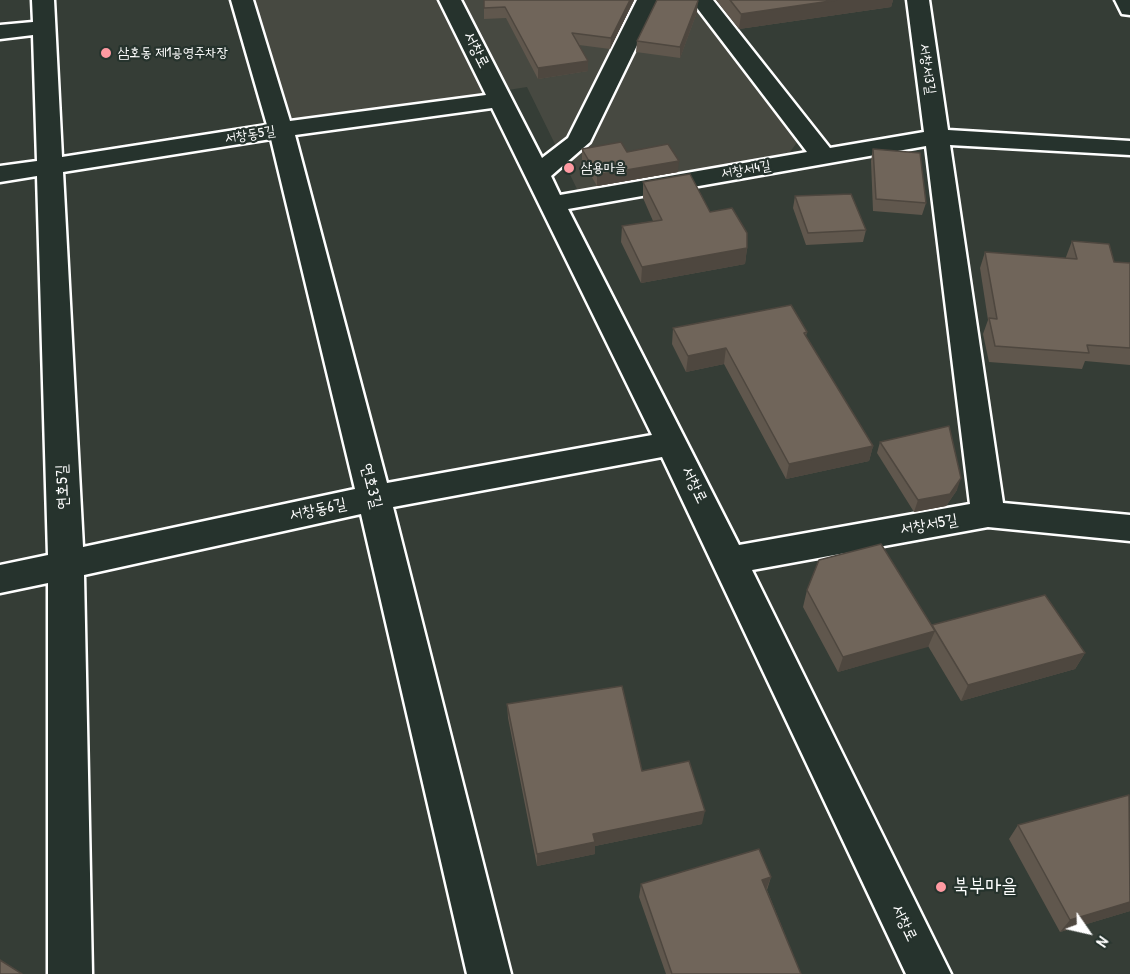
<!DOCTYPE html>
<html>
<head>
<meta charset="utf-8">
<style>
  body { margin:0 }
  #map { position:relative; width:1130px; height:974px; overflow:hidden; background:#353d36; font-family:"Patrick Hand",sans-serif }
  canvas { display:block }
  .north { position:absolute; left:1058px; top:902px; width:60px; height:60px; -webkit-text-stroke:4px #26332d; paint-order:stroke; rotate:124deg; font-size:16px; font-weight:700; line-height:24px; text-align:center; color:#fff }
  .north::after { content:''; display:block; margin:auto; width:21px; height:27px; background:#fff; clip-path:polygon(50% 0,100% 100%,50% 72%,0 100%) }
</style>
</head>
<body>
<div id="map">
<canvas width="1130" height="974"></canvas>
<div class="north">N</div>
</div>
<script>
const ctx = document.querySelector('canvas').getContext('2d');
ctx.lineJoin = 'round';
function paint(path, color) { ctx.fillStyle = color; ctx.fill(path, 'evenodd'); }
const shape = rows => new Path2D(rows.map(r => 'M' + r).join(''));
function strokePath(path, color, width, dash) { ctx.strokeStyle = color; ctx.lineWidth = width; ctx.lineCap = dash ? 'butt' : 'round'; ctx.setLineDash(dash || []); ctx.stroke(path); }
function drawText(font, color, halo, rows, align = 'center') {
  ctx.font = font + ' "Patrick Hand","Poor Story",sans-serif'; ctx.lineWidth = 4.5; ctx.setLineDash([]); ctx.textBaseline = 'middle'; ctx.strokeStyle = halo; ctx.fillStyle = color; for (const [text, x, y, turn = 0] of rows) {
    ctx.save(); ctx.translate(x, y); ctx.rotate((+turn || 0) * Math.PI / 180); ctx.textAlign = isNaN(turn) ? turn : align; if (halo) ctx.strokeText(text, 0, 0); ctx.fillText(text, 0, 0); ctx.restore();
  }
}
paint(shape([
  [250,0,688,0,801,137,787,156,591,194,577,189,527,87,305,122,283,115]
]), '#474941');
const minor = shape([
  [32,0,54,0,62,157,267,125,231,0,253,0,290,121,486,95,439,0,461,0,542,158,568,138,637,0,659,0,590,142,551,176,560,195,807,152,691,0,713,0,830,148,924,132,907,0,929,0,948,130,1130,141,1130,155,950,145,1003,503,1130,515,1130,541,988,527,752,570,951,974,906,974,662,457,393,507,511,974,467,974,361,514,84,575,92,974,48,974,48,583,0,593,0,565,48,555,37,176,0,182,0,166,37,161,33,35,0,39,0,25,33,22,32,0],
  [492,108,652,435,387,483,295,135,492,108],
  [271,139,355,489,83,547,63,172,271,139],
  [926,146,970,504,739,545,568,209,926,146]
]);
const major = shape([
  [1115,0,1130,0,1130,15,1122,14,1115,0]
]);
strokePath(minor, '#fff', 5);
strokePath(major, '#fff', 5);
paint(minor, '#26332d');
paint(major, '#26332d');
paint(shape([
  [484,0,634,0,610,49,579,45,588,71,538,79,506,18,484,19],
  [716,0,893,0,891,7,739,29],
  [697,12,680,58,636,52,637,41],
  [582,149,627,152,678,172,597,186,582,160],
  [873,149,926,203,922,215,873,211,871,161],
  [643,182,710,212,747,248,745,264,641,283,621,242,622,226,653,221,643,198],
  [795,196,866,230,863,242,806,245,793,208],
  [1072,241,1114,262,1130,263,1130,365,1085,361,1082,369,989,362,983,334,988,320,980,268,985,252,1066,258,1066,257],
  [673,328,807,332,806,336,873,446,869,461,786,479,724,364,686,372,672,344],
  [880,442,957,490,946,506,914,512,877,453],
  [807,590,931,626,1085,653,1075,669,961,701,928,646,838,672,803,607],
  [507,704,642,771,702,824,595,846,595,854,537,866,508,718],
  [1018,825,1130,911,1060,932,1009,839],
  [771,877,767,890,801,974,666,974,639,897,641,884]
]), '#60574d');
paint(shape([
  [630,0,634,0,610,49,611,38],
  [837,0,893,0,891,7,739,29,741,14],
  [698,1,697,12,680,58,680,47],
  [588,61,588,71,538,79,538,68],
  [679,161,678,172,597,186,597,175],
  [747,248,745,264,641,283,642,267],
  [726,348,724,364,686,372,688,356],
  [873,446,869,461,786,479,789,464],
  [961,478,957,490,946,506,914,512,918,500],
  [935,631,928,647,838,672,843,657],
  [1085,653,1075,669,961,701,968,685],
  [705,811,702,824,595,846,595,854,537,866,537,854,593,834],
  [771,877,766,890,762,880],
  [1130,902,1130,911,1060,932,1070,920]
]), '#4e473f');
const building = shape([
  [484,0,630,0,611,38,572,33,588,61,538,68,505,7,484,8,484,0],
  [657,0,697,0,698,1,680,47,637,41,657,0],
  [730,0,837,0,741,14,730,0],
  [621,142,627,152,668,144,679,161,597,175,582,149,621,142],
  [873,149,920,153,926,203,876,199,873,149],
  [690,174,710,212,732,208,747,233,747,248,642,267,622,226,662,220,643,182,690,174],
  [851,194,866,230,808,233,795,196,851,194],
  [1072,241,1109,244,1114,262,1130,263,1130,348,1087,345,1089,353,995,346,989,318,997,319,985,252,1077,259,1072,241],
  [791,305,807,332,804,333,873,446,789,464,726,348,688,356,673,328,791,305],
  [949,426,961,478,950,494,918,500,880,442,949,426],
  [881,544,935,631,843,657,807,590,819,560,881,544],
  [1045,595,1085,653,968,685,932,625,1045,595],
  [622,686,642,771,689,761,705,811,593,834,595,842,537,854,507,704,622,686],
  [1129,795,1130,902,1070,920,1018,825,1129,795],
  [759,849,771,877,762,880,801,974,672,974,641,884,759,849],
  [0,960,22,974,0,974,0,960]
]);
paint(building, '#70655a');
strokePath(building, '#4e473f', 1.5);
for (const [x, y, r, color] of [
  [106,53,6,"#ff9aa2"],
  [569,168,6,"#ff9aa2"],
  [941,887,6,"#ff9aa2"]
]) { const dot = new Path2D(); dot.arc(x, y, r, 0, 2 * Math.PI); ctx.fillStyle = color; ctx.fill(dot); strokePath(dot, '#26332d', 2); }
drawText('14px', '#fff', '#26332d', [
  ["삼호동 제1공영주차장",118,53],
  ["삼용마을",581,168]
], 'left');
drawText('14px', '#fff', '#26332d', [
  ["서창서3길",927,69,82],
  ["서창동5길",250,135,-9],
  ["서창서4길",746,170,-10]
]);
drawText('16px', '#fff', '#26332d', [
  ["서창로",476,50,63],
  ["서창로",694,485,64],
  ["연호3길",371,486,76],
  ["연호5길",63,487,-92],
  ["서창동6길",318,510,-12],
  ["서창서5길",929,525,-10],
  ["서창로",904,923,64]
]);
drawText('20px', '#fff', '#26332d', [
  ["북부마을",953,887]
], 'left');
</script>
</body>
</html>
